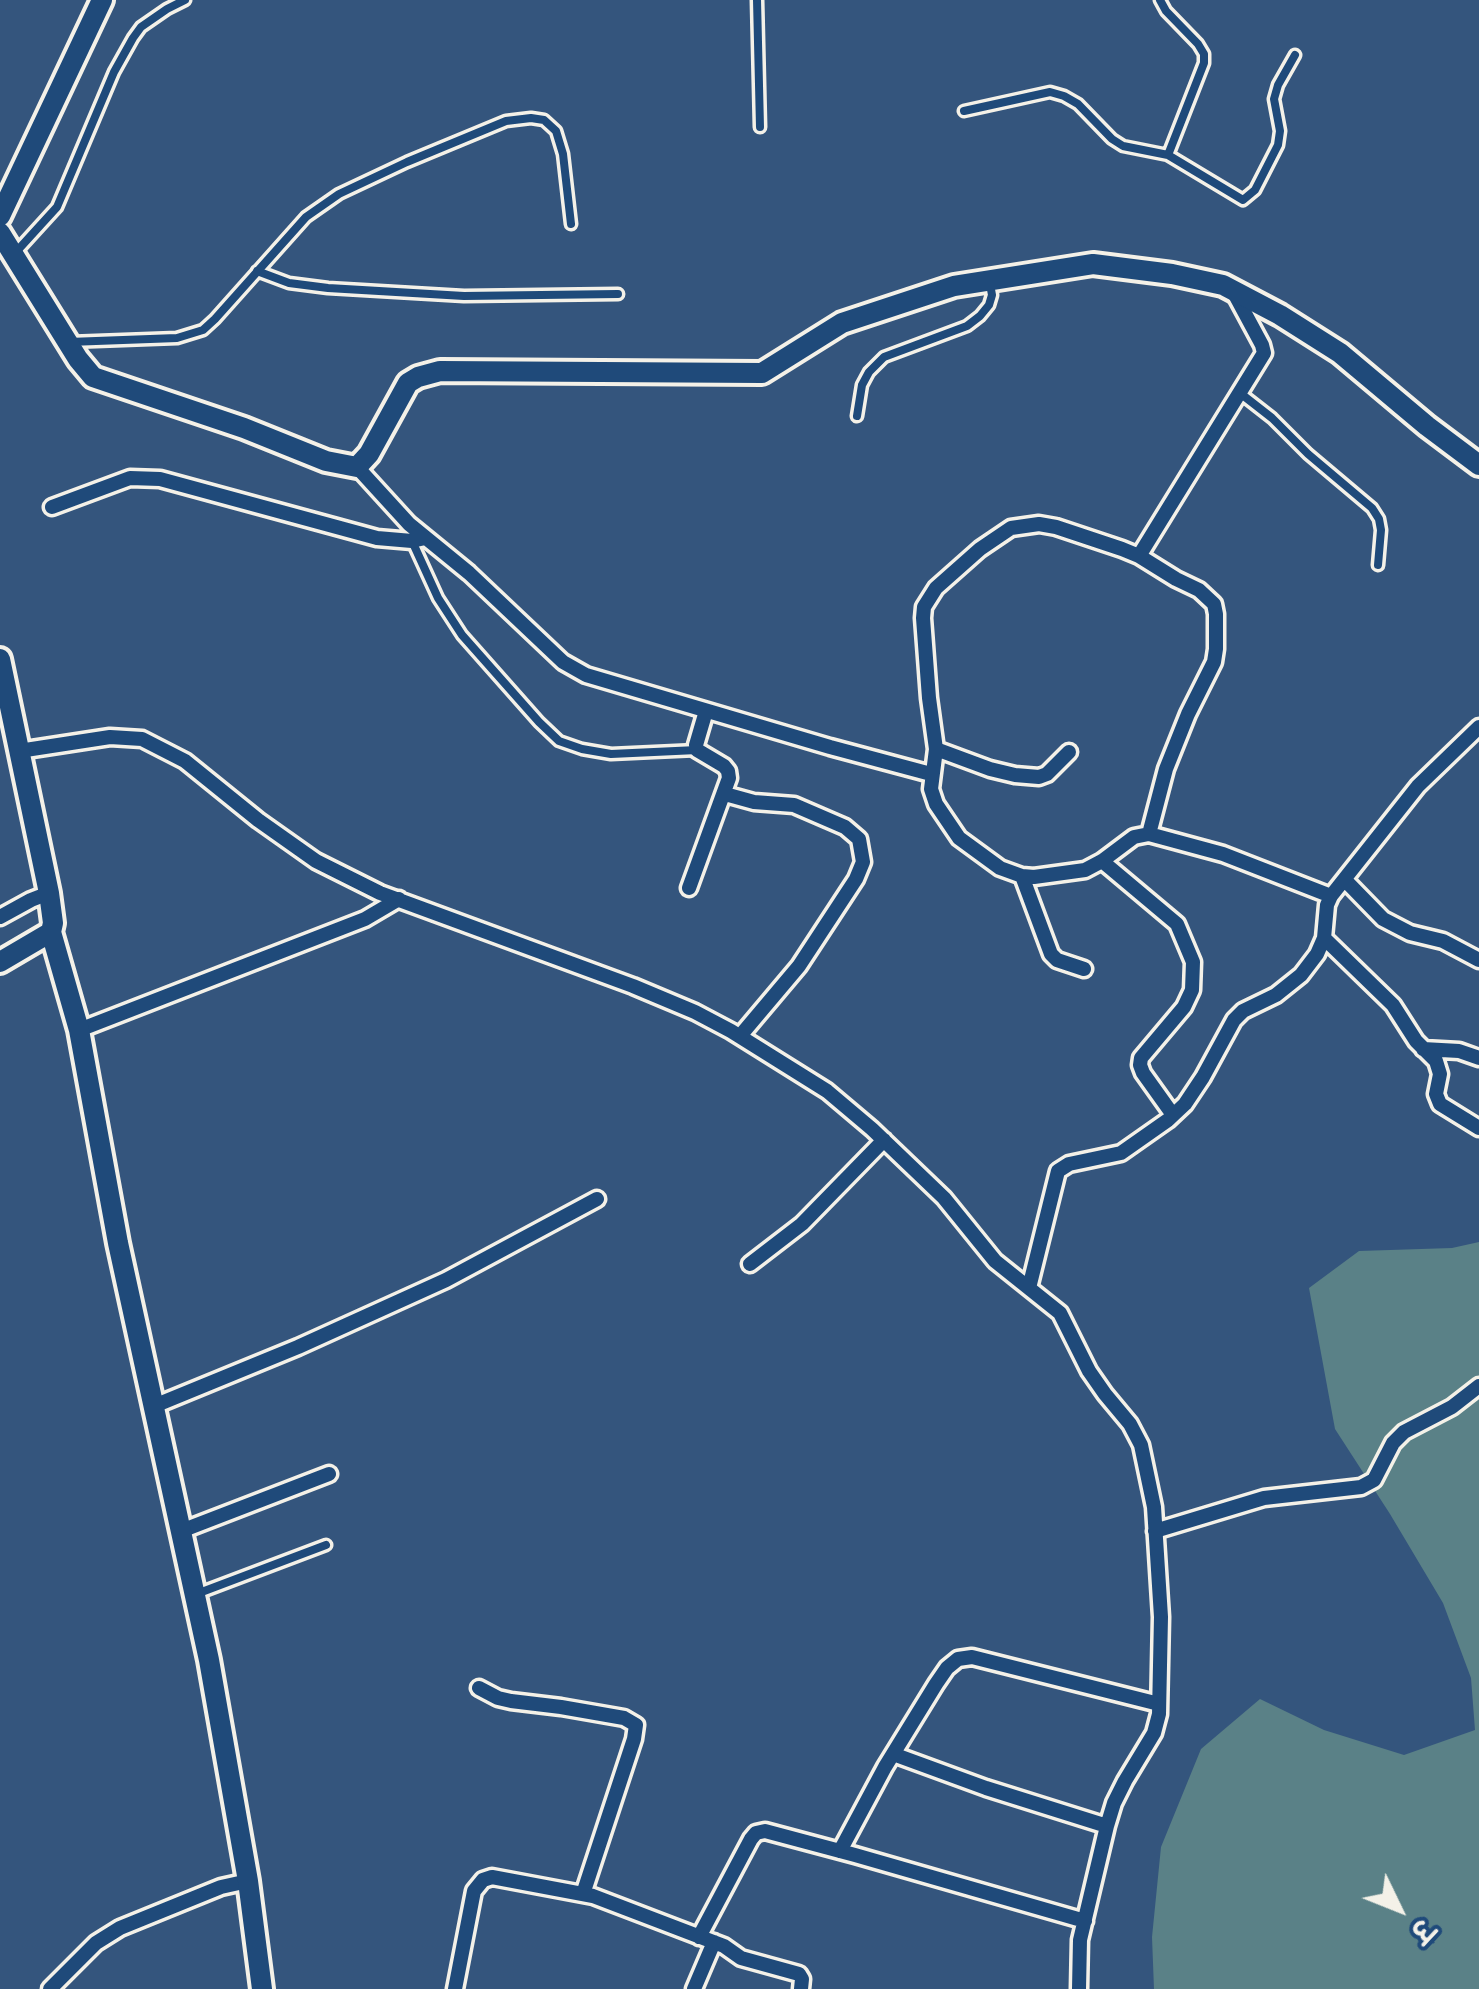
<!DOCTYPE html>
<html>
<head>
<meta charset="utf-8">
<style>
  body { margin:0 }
  #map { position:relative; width:1479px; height:1989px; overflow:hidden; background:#34557d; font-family:"Architects Daughter","Playpen Sans Deva",sans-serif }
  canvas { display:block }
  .north { position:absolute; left:1349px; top:1859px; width:100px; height:100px; -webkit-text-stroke:8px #1f4a7a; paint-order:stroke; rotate:133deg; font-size:28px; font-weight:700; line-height:40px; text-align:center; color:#f4f1e8 }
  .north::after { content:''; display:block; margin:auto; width:35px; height:45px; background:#f4f1e8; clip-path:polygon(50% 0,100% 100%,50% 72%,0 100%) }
</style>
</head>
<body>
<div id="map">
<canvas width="1479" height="1989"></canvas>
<div class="north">उ</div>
</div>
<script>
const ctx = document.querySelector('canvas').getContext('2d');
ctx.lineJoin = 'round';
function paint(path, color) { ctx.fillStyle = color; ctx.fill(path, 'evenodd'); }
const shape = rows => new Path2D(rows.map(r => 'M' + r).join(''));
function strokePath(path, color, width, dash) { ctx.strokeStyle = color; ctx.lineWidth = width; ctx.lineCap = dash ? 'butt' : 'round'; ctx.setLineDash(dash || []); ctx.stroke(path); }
paint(shape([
  [1479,1242,1479,1989,1154,1989,1152,1937,1161,1847,1201,1749,1260,1699,1324,1730,1404,1755,1475,1730,1471,1678,1443,1603,1390,1514,1335,1429,1309,1288,1359,1251,1452,1248]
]), '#5a8187');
const lane = shape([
  [757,0,760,127],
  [1160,0,1166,11,1198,44,1204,54,1204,63,1168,155],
  [964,111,1050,92,1064,96,1078,104,1112,139,1123,146,1168,155,1243,200,1255,190,1278,145,1280,131,1274,99,1278,85,1295,55],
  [16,252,57,207,114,72,133,38,141,27,167,9,185,0],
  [257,271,289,283,328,288,464,296,618,294],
  [69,342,177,338,203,330,215,319,306,217,339,194,407,162,506,121,531,118,544,120,556,131,563,154,571,224],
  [1240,393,1272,418,1308,454,1372,508,1379,519,1381,530,1378,565],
  [857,416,862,385,869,372,884,357,967,326,980,316,989,305,992,295,990,284],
  [412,541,438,598,462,635,539,722,559,741,582,749,611,754,697,750],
  [199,1593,326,1545]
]);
const street = shape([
  [357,467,409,524,469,573,563,662,586,675,830,747,931,774],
  [52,507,130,478,160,479,377,538,412,541,425,538],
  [1139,556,1264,353,1262,345,1233,291],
  [936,749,990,769,1015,775,1039,777,1047,774,1069,752],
  [19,751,110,737,142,739,185,761,258,820,316,861,380,893,633,986,695,1012,731,1031,827,1091,872,1129,944,1198,995,1261,1060,1313,1089,1371,1105,1394,1130,1424,1141,1445,1154,1507,1161,1617,1159,1714,1154,1733,1125,1781,1114,1803,1107,1826,1080,1940,1079,1989],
  [725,794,754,802,794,805,845,827,859,839,863,862,856,879,799,966,740,1036],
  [1149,834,1166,769,1188,714,1214,662,1216,649,1216,614,1214,604,1199,590,1176,579,1139,556,1122,549,1056,527,1039,524,1011,528,980,549,936,588,924,607,923,618,929,698,936,749,931,789,936,804,959,838,1000,868,1022,876,1034,877,1085,870,1102,861,1134,837,1149,834,1223,854,1331,896],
  [1102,861,1177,924,1193,962,1192,990,1184,1007,1141,1058,1140,1065,1143,1073,1173,1115],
  [1022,876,1051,954,1057,960,1084,969],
  [1345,880,1383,919,1410,933,1443,941,1479,960],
  [689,888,729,778,728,771,724,766,697,750,696,745,706,711],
  [0,917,31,900,49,893],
  [1324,938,1393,1005,1416,1041,1436,1061,1440,1074,1436,1094,1440,1104,1479,1128],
  [79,1030,365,919,399,899],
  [1423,1049,1459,1051,1479,1058],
  [750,1264,802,1224,884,1140],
  [1029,1288,1058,1171,1069,1164,1121,1153,1168,1120,1185,1104,1203,1077,1234,1020,1243,1011,1276,995,1301,975,1317,954,1324,938,1327,905,1331,896,1418,786,1479,727],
  [154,1406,298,1347,446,1280,597,1199],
  [181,1531,329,1474],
  [1155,1531,1264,1498,1361,1487,1374,1480,1393,1443,1404,1432,1452,1407,1479,1386],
  [479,1688,498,1698,511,1701,561,1707,624,1718,636,1725,634,1739,583,1894],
  [893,1754,986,1788,1107,1826],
  [840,1851,885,1767,936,1684,947,1668,958,1659,972,1657,1159,1704],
  [699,1937,751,1839,756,1833,765,1831,855,1855,1085,1921],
  [50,1989,96,1943,120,1928,221,1887,248,1881],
  [455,1989,474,1891,483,1880,492,1877,593,1896,724,1946,741,1958,799,1974,802,1979,801,1989],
  [694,1989,714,1942]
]);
const secondary = shape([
  [0,216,102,0],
  [0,233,78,359,93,377,244,428,326,461,357,467,369,454,408,383,418,377,440,371,762,373,842,323,954,286,1093,264,1172,274,1223,285,1280,315,1340,353,1427,426,1479,465],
  [0,659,49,893,53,923,51,932,79,1030,118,1243,209,1660,248,1881,262,1989],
  [0,962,51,932]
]);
strokePath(lane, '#f4f1e8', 15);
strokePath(street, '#f4f1e8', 21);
strokePath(secondary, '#f4f1e8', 28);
strokePath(lane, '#1f4a7a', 8);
strokePath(street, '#1f4a7a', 14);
strokePath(secondary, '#1f4a7a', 20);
</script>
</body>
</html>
